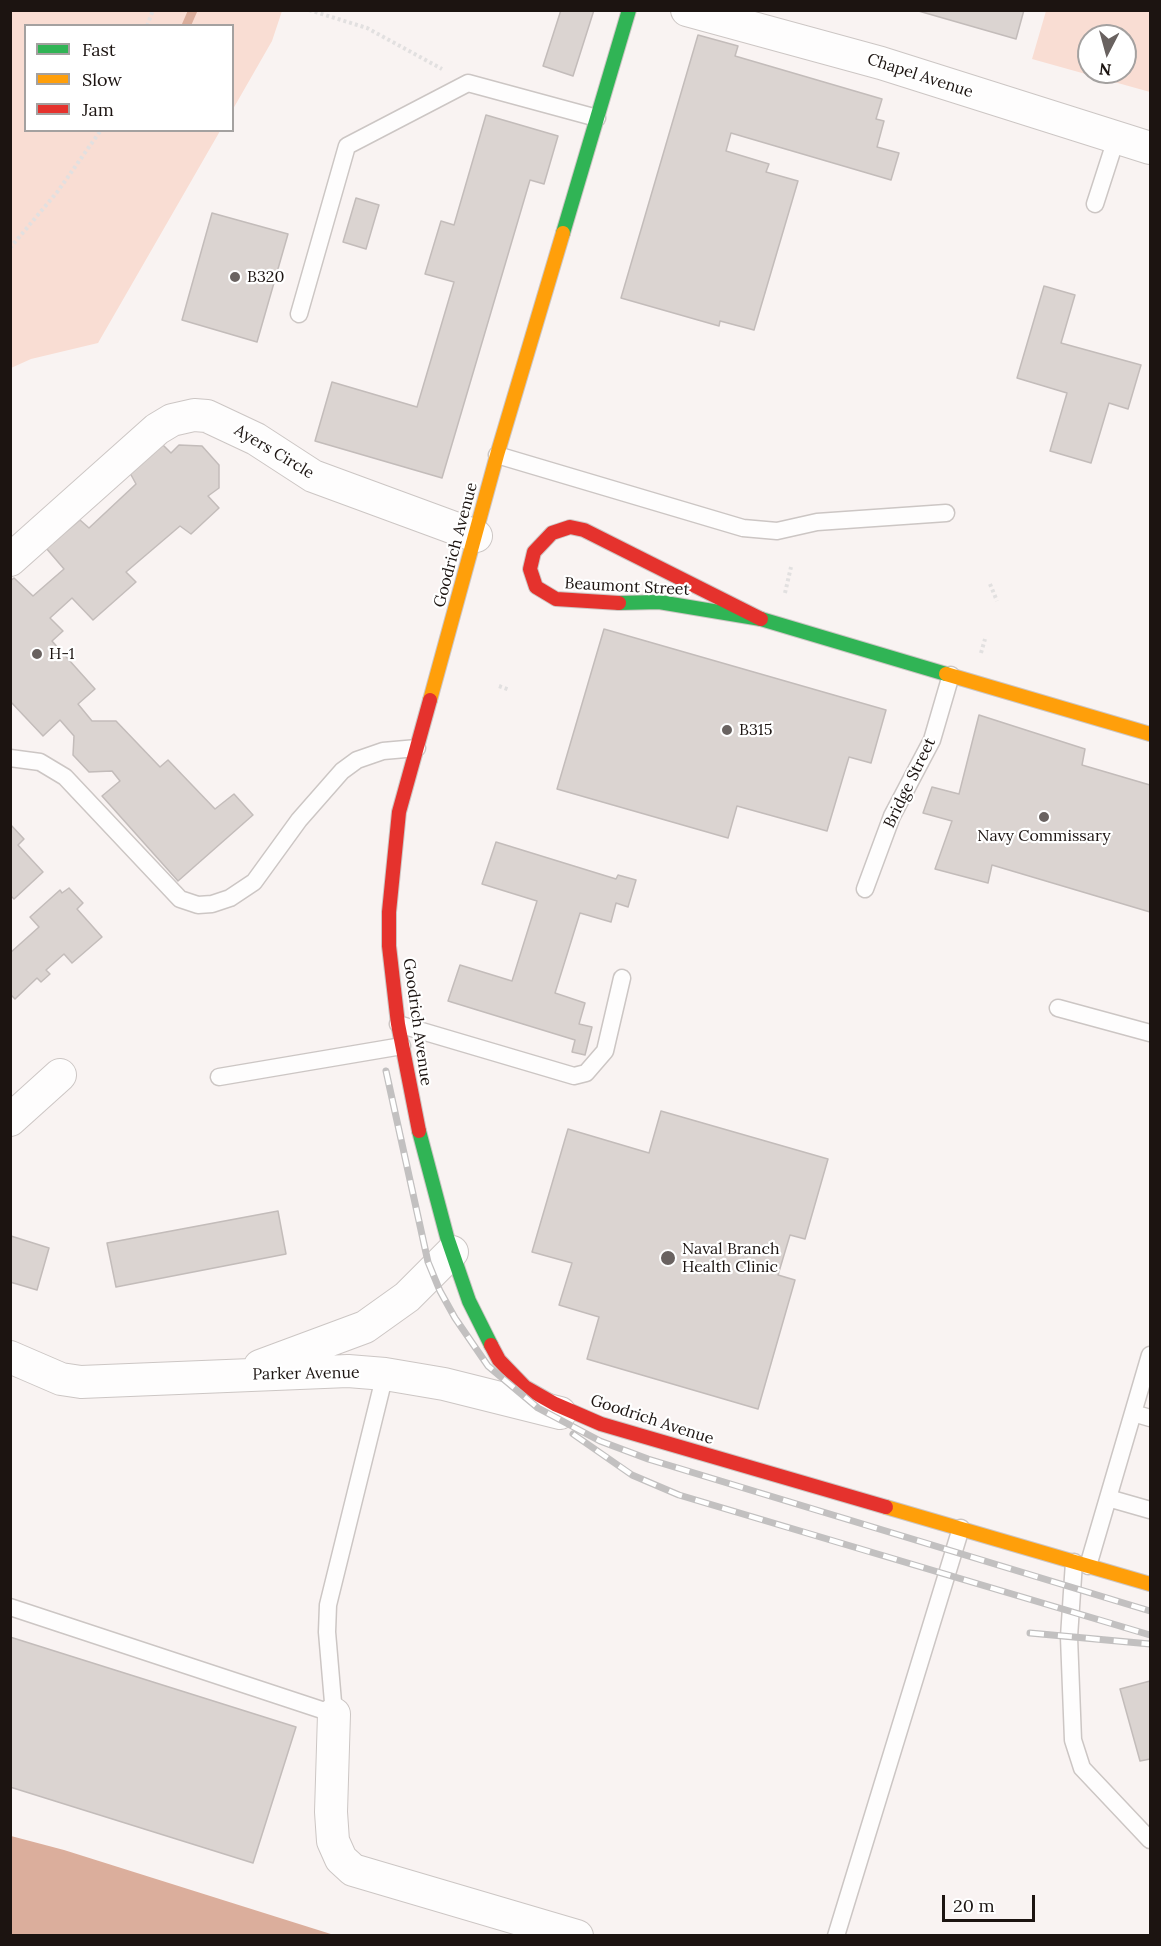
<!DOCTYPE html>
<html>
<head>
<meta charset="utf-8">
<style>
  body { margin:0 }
  #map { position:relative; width:1161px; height:1946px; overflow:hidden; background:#f9f3f2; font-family:Lora,serif }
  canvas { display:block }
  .frame { position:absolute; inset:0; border:12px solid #1c1411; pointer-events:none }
  .legend { position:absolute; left:24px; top:24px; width:210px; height:108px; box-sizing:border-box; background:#fff; border:2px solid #a4a1a0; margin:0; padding:8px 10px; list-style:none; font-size:18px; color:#1c1411 }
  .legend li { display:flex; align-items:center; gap:12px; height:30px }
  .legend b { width:30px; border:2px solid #a4a1a0 }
  .north { position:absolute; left:1077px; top:24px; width:60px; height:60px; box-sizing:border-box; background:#fff; border:2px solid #a4a1a0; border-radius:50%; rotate:186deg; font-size:16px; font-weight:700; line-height:24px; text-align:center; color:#1c1411 }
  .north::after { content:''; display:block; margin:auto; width:21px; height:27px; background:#696260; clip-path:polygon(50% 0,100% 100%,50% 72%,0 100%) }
  .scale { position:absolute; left:942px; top:1895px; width:93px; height:27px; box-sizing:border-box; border:3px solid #1c1411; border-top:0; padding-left:8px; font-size:18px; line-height:21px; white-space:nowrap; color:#1c1411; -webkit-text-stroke:4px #fff; paint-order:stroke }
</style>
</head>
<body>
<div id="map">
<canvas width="1161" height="1946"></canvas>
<div class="frame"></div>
<ul class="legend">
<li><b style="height:8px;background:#30b455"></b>Fast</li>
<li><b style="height:8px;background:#ff9f0a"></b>Slow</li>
<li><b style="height:8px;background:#e5322d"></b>Jam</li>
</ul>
<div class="north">N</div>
<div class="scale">20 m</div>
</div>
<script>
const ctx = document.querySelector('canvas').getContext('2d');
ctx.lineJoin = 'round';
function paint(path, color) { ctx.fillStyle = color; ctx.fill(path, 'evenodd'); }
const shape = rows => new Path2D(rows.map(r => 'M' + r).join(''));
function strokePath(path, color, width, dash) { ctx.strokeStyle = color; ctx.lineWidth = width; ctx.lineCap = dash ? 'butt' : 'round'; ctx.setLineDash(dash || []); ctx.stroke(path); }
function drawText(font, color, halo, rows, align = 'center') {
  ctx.font = font + ' Lora,serif'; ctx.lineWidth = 4.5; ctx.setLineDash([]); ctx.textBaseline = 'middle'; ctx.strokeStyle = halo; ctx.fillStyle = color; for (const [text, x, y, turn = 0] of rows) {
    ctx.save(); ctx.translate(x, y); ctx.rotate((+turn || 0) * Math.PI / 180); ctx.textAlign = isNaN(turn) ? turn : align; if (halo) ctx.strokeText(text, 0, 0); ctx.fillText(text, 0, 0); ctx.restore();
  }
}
paint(shape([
  [10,11,282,11,272,41,233,109,232,26,26,26,26,130,220,131,98,343,31,359,11,368],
  [1046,11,1150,11,1150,92,1032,59],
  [1089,36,1125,36,1125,72,1089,72]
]), '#f9ddd3');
paint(shape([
  [11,1836,64,1850,334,1935,11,1935]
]), '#dbae9c');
strokePath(shape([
  [186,26,193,10]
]), '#dbae9c', 9);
const building = shape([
  [561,10,594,10,573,76,543,66,561,10],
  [915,10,1024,10,1016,39,915,10],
  [698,35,738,46,735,56,882,99,876,119,884,121,877,147,899,153,891,180,731,133,726,151,769,164,766,172,798,181,754,330,720,321,719,326,621,298,698,35],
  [486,115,558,136,544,184,530,180,442,478,315,441,332,382,417,407,454,282,425,274,441,221,454,225,486,115],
  [356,198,379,205,366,249,343,242,356,198],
  [212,213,288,234,257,342,182,320,212,213],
  [1044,286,1075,295,1061,343,1141,365,1128,409,1109,403,1091,463,1050,451,1067,393,1017,378,1044,286],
  [161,443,171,453,179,445,202,446,219,465,219,488,208,496,219,508,191,534,180,526,126,572,136,582,93,620,72,598,50,618,63,631,52,641,95,689,78,704,92,721,116,721,160,767,168,760,215,809,234,794,253,815,178,881,102,796,120,781,112,771,89,772,73,755,74,736,60,720,43,736,10,701,10,581,14,578,33,596,64,569,46,548,80,520,89,528,136,484,130,473,161,443],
  [604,629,886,710,871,763,849,757,827,831,737,806,728,838,557,789,604,629],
  [979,715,1085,749,1082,765,1150,785,1150,912,992,865,988,883,935,869,952,821,923,813,932,787,959,794,979,715],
  [10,824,24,839,18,845,43,872,14,899,10,895,10,824],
  [496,842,616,879,618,875,636,880,628,907,616,903,611,922,580,913,555,993,585,1003,579,1024,592,1027,585,1055,572,1052,575,1040,448,1001,460,965,512,981,537,901,482,884,496,842],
  [69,888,83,903,77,909,102,937,72,963,64,954,46,970,50,974,41,982,37,978,15,999,10,994,10,953,39,927,30,917,60,890,62,893,69,888],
  [661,1111,828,1159,805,1239,790,1235,778,1275,795,1280,758,1409,587,1359,599,1317,559,1305,572,1263,532,1252,568,1129,649,1153,661,1111],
  [278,1211,286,1254,116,1287,107,1243,278,1211],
  [11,1236,49,1248,37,1290,10,1282,11,1236],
  [10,1637,296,1727,253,1863,10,1787,10,1637],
  [1150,1681,1150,1759,1140,1761,1120,1689,1150,1681]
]);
paint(building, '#dbd4d1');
strokePath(building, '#c3bcba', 1.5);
const lane = shape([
  [1095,204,1116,139],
  [299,314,347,146,468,83,597,118],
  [497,455,743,528,777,531,817,522,946,513],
  [10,758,40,762,65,777,180,899,198,905,212,904,230,898,254,882,299,820,342,771,357,760,383,751,417,748],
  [865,889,892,816,932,740,951,675],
  [1058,1008,1150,1033],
  [398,1024,574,1076,586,1073,605,1051,622,978],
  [219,1077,402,1046],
  [1133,1413,1150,1418],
  [1108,1498,1150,1510],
  [1074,1562,1069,1637,1073,1740,1082,1768,1150,1840],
  [1088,1566,1150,1355],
  [10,1607,334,1714,327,1632,328,1605,385,1374],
  [836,1936,961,1528]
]);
const street = shape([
  [687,10,881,63,1150,148],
  [10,560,157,429,172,420,194,415,207,416,256,439,313,476,476,536],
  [10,1120,60,1075],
  [10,1357,61,1379,81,1382,348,1371,385,1374,444,1384,560,1413],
  [260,1366,365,1327,407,1297,452,1252],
  [334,1714,331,1812,333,1841,341,1859,353,1870,577,1936]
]);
const fast = shape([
  [563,233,629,10],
  [619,603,659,602,761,619,946,674],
  [419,1131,447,1237,469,1301,491,1345]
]);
const slow = shape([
  [946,674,1150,734],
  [430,700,497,455,563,233],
  [886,1507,1150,1584]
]);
const jam = shape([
  [619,603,556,599,536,587,530,569,534,552,552,533,570,527,584,530,761,619],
  [419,1131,398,1024,389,946,389,912,399,812,430,700],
  [491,1345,499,1360,525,1387,555,1404,601,1424,886,1507]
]);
strokePath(lane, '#ccc6c4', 19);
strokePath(street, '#ccc6c4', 34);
strokePath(fast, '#ccc6c4', 16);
strokePath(slow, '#ccc6c4', 16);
strokePath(jam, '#ccc6c4', 16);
strokePath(shape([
  [309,10,367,28,442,69],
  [147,26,153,10],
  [10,248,58,191,101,130],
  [990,584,997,601],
  [785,593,791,567],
  [981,653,985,639],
  [499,686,510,690]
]), '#e2e0e0', 4, [3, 3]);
strokePath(lane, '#fefdfd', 16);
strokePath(street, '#fefdfd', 32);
strokePath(fast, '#30b455', 14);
strokePath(slow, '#ff9f0a', 14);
strokePath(jam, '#e5322d', 14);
const rail = shape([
  [386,1071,428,1262,440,1291,455,1318,488,1366,538,1408,600,1441,648,1459,1150,1611],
  [573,1434,632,1475,679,1495,1150,1635],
  [1030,1633,1150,1644]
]);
strokePath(rail, '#c2c0c0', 7);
strokePath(rail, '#fff', 4.5, [14]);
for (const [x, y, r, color] of [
  [235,277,6,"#696260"],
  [37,654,6,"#696260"],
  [727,730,6,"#696260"],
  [1044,817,6,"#696260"],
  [668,1258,8,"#696260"]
]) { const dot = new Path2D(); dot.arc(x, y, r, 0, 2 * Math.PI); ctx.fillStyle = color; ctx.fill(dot); strokePath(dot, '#fff', 2); }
drawText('16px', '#1c1411', '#fff', [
  ["Chapel Avenue",920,76,18],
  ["Ayers Circle",274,452,31],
  ["Goodrich Avenue",456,545,-75],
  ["Beaumont Street",627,587,3],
  ["Bridge Street",910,783,-64],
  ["Goodrich Avenue",417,1022,82],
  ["Parker Avenue",306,1374,-1],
  ["Goodrich Avenue",652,1420,18]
]);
drawText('16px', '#1c1411', '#fff', [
  ["B320",247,277],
  ["H-1",49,654],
  ["B315",739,730],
  ["Navy Commissary",1044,836,"center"],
  ["Naval Branch",682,1249],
  ["Health Clinic",682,1267]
], 'left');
</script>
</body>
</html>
